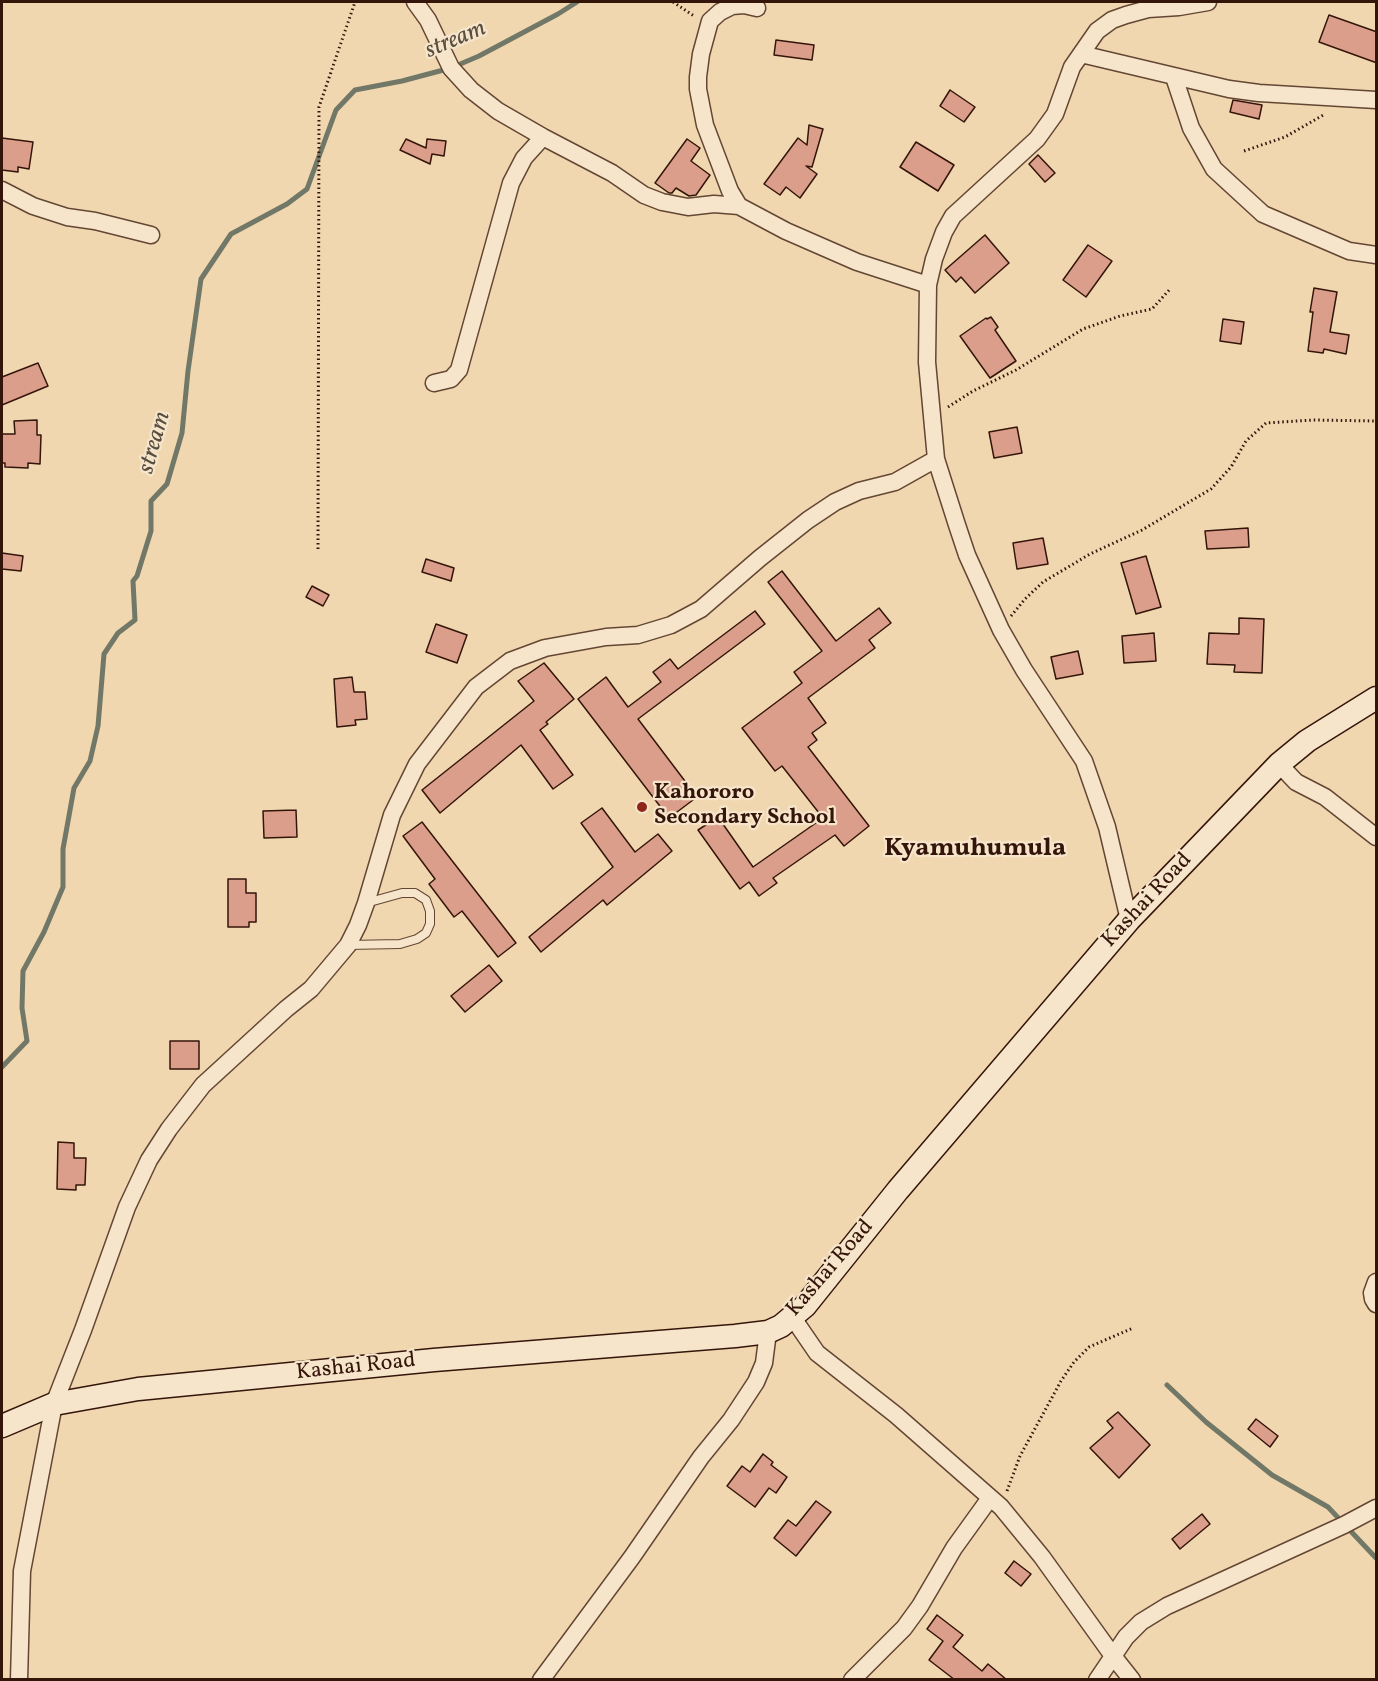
<!DOCTYPE html>
<html>
<head>
<meta charset="utf-8">
<style>
  body { margin:0 }
  #map { position:relative; width:1378px; height:1681px; overflow:hidden; background:#f1d7af; font-family:Vollkorn,serif }
  canvas { display:block }
  .frame { position:absolute; inset:0; border:3px solid #34150a; pointer-events:none }
</style>
</head>
<body>
<div id="map">
<canvas width="1378" height="1681"></canvas>
<div class="frame"></div>
</div>
<script>
const ctx = document.querySelector('canvas').getContext('2d');
ctx.lineJoin = 'round';
const shape = rows => new Path2D(rows.map(r => 'M' + r).join(''));
function strokePath(path, color, width, dash) { ctx.strokeStyle = color; ctx.lineWidth = width; ctx.lineCap = dash ? 'butt' : 'round'; ctx.setLineDash(dash || []); ctx.stroke(path); }
function paint(path, color) { ctx.fillStyle = color; ctx.fill(path, 'evenodd'); }
function drawText(font, color, halo, rows, align = 'center') {
  ctx.font = font + ' Vollkorn,serif'; ctx.lineWidth = 4.5; ctx.setLineDash([]); ctx.textBaseline = 'middle'; ctx.strokeStyle = halo; ctx.fillStyle = color; for (const [text, x, y, turn = 0] of rows) {
    ctx.save(); ctx.translate(x, y); ctx.rotate((+turn || 0) * Math.PI / 180); ctx.textAlign = isNaN(turn) ? turn : align; if (halo) ctx.strokeText(text, 0, 0); ctx.fillText(text, 0, 0); ctx.restore();
  }
}
strokePath(shape([
  [2,1067,27,1041,22,1008,23,971,44,932,63,887,63,849,74,788,90,761,98,726,104,654,118,633,135,620,133,581,137,576,151,531,151,501,167,484,182,433,188,371,201,279,231,234,287,204,307,189,336,110,355,90,402,81,451,68,479,56,558,14,577,2],
  [1167,1385,1206,1422,1272,1475,1328,1507,1376,1558]
]), '#727867', 5);
const building = shape([
  [1329,15,1377,32,1377,63,1319,42,1329,15],
  [776,40,814,45,812,60,774,55,776,40],
  [950,90,975,107,964,122,940,106,950,90],
  [1233,100,1262,105,1259,119,1230,112,1233,100],
  [809,125,823,129,812,167,806,166,817,174,800,198,786,187,780,195,764,184,798,138,807,145,809,125],
  [2,138,33,142,29,169,18,167,18,172,2,170,2,138],
  [406,139,426,148,427,139,446,141,444,156,432,154,430,164,400,150,406,139],
  [687,139,700,148,691,161,710,175,696,195,689,196,676,188,672,193,669,193,655,183,687,139],
  [916,142,954,165,938,191,900,167,916,142],
  [1038,155,1055,173,1045,182,1029,164,1038,155],
  [985,235,1009,263,975,293,961,277,956,282,945,270,985,235],
  [1088,245,1112,261,1086,297,1063,280,1088,245],
  [1314,288,1337,292,1330,332,1349,335,1346,354,1324,349,1323,353,1308,351,1313,312,1310,312,1314,288],
  [991,317,998,327,995,330,1016,361,990,378,960,336,986,318,987,319,991,317],
  [1223,319,1244,322,1241,344,1220,341,1223,319],
  [38,363,48,386,2,405,2,377,38,363],
  [37,420,37,435,41,435,40,464,28,463,28,468,5,467,5,463,2,463,2,434,15,434,14,421,37,420],
  [1017,427,1022,453,994,458,989,432,1017,427],
  [1248,528,1249,547,1207,549,1205,531,1248,528],
  [1043,538,1048,564,1017,569,1013,543,1043,538],
  [2,553,23,556,21,571,2,569,2,553],
  [1146,556,1161,607,1136,614,1121,563,1146,556],
  [426,559,454,568,451,581,422,572,426,559],
  [782,571,836,641,879,608,891,623,869,640,875,648,808,698,826,723,812,733,817,740,808,747,869,826,844,846,835,835,773,878,777,883,759,896,749,882,740,889,698,830,718,817,753,867,823,818,782,766,775,771,742,728,802,683,794,672,822,651,768,582,782,571],
  [312,586,329,595,323,606,306,597,312,586],
  [755,611,765,624,638,719,697,797,669,818,578,699,606,677,628,707,661,682,653,672,670,659,678,669,755,611],
  [1239,618,1264,619,1262,673,1234,672,1235,665,1207,664,1209,633,1239,634,1239,618],
  [436,624,467,635,457,663,426,652,436,624],
  [1154,633,1156,661,1124,663,1122,636,1154,633],
  [1078,651,1083,674,1056,679,1051,657,1078,651],
  [544,663,574,699,546,722,548,724,540,730,573,775,553,789,521,745,440,813,422,790,534,701,518,681,544,663],
  [352,677,354,692,365,692,367,719,355,720,356,725,337,727,334,679,352,677],
  [602,808,635,852,658,834,672,851,607,905,603,900,541,952,529,937,613,867,581,823,602,808],
  [296,810,297,837,264,838,263,811,296,810],
  [422,822,516,943,498,957,462,911,454,917,429,884,435,879,403,836,422,822],
  [228,879,246,879,246,893,256,893,256,922,249,922,249,927,228,927,228,879],
  [489,965,502,981,465,1012,451,996,489,965],
  [170,1041,199,1041,199,1069,170,1069,170,1041],
  [58,1142,74,1143,74,1158,86,1158,85,1185,76,1185,76,1190,57,1189,58,1142],
  [1118,1412,1150,1445,1119,1478,1090,1448,1113,1428,1107,1421,1118,1412],
  [1256,1419,1278,1436,1270,1447,1248,1429,1256,1419],
  [763,1454,773,1462,771,1465,787,1477,776,1493,769,1488,755,1507,727,1486,742,1466,750,1472,763,1454],
  [816,1501,831,1512,796,1556,774,1538,788,1520,796,1526,816,1501],
  [1202,1514,1210,1524,1180,1549,1172,1539,1202,1514],
  [1014,1561,1031,1574,1021,1586,1005,1573,1014,1561],
  [937,1615,963,1635,953,1647,982,1671,988,1664,1007,1680,955,1680,929,1660,943,1641,927,1629,937,1615]
]);
paint(building, '#db9e8b');
strokePath(building, '#34150a', 1.5);
const lane = shape([
  [348,945,400,944,417,939,426,933,430,924,430,911,426,900,415,893,402,893,366,903]
]);
const street = shape([
  [415,2,428,20,451,68,471,90,498,111,543,137,612,173,644,195,662,202,688,207,714,204,739,206,786,231,857,262,928,285],
  [1081,54,1229,89,1259,93,1376,100],
  [1174,77,1191,128,1214,169,1263,214,1349,251,1376,255],
  [2,190,33,206,67,217,95,221,151,235],
  [739,206,730,191,705,125,698,89,698,77,701,54,710,21,720,12,732,6,744,5,757,8],
  [434,383,451,379,459,370,511,183,524,158,543,137],
  [1279,764,1296,782,1325,797,1376,837],
  [1129,920,1107,827,1084,761,1024,670,1001,630,967,555,957,525,936,459,927,362,928,285,934,259,944,232,953,216,1037,139,1055,114,1072,67,1097,31,1112,20,1126,15,1148,9,1179,7,1208,2],
  [1376,1282,1372,1293,1373,1299,1376,1304],
  [793,1318,817,1353,896,1415,1001,1507,1042,1557,1113,1656,1132,1680],
  [19,1680,22,1571,54,1404,83,1330,127,1207,149,1160,169,1129,203,1085,286,1009,311,989,348,945,358,925,366,903,392,815,417,764,476,687,510,661,545,648,606,637,638,635,671,625,701,609,760,558,808,520,835,502,859,491,895,482,936,459],
  [541,1680,632,1557,701,1457,731,1420,756,1382,764,1363,768,1332],
  [852,1680,904,1628,920,1606,954,1548,990,1498],
  [1097,1680,1126,1637,1141,1622,1167,1606,1344,1525,1376,1508]
]);
const secondary = shape([
  [2,1426,54,1404,138,1389,434,1360,735,1336,768,1332,781,1326,805,1306,898,1190,1129,920,1279,764,1307,741,1376,698]
]);
strokePath(lane, '#634633', 10);
strokePath(street, '#634633', 19);
strokePath(secondary, '#34150a', 25);
strokePath(shape([
  [673,2,694,16],
  [1244,151,1285,137,1325,114],
  [948,407,973,391,1016,370,1083,329,1120,316,1152,309,1171,288],
  [318,549,319,107,355,2],
  [1011,616,1025,599,1043,582,1090,554,1142,530,1211,489,1231,467,1246,441,1266,423,1313,420,1376,421],
  [1007,1491,1020,1456,1061,1381,1074,1362,1089,1347,1133,1328]
]), '#34150a', 3, [1.5, 3]);
strokePath(lane, '#f6e5cb', 8);
strokePath(street, '#f6e5cb', 16);
strokePath(secondary, '#f6e5cb', 22);
for (const [x, y, r, color] of [
  [642,807,6,"#8f2418"]
]) { const dot = new Path2D(); dot.arc(x, y, r, 0, 2 * Math.PI); ctx.fillStyle = color; ctx.fill(dot); strokePath(dot, '#f6e5cb', 2); }
drawText('bold 22px', '#34150a', '#f6e5cb', [
  ["Kahororo",654,794],
  ["Secondary School",654,819]
], 'left');
drawText('22px', '#34150a', '#f6e5cb', [
  ["Kashai Road",1148,901,-47],
  ["Kashai Road",831,1269,-49],
  ["Kashai Road",356,1368,-6]
]);
drawText('italic 24px', '#584f40', '#f6e5cb', [
  ["stream",456,41,-23],
  ["stream",156,443,-74]
]);
drawText('bold 26px', '#34150a', '#f6e5cb', [
  ["Kyamuhumula",975,850]
]);
</script>
</body>
</html>
